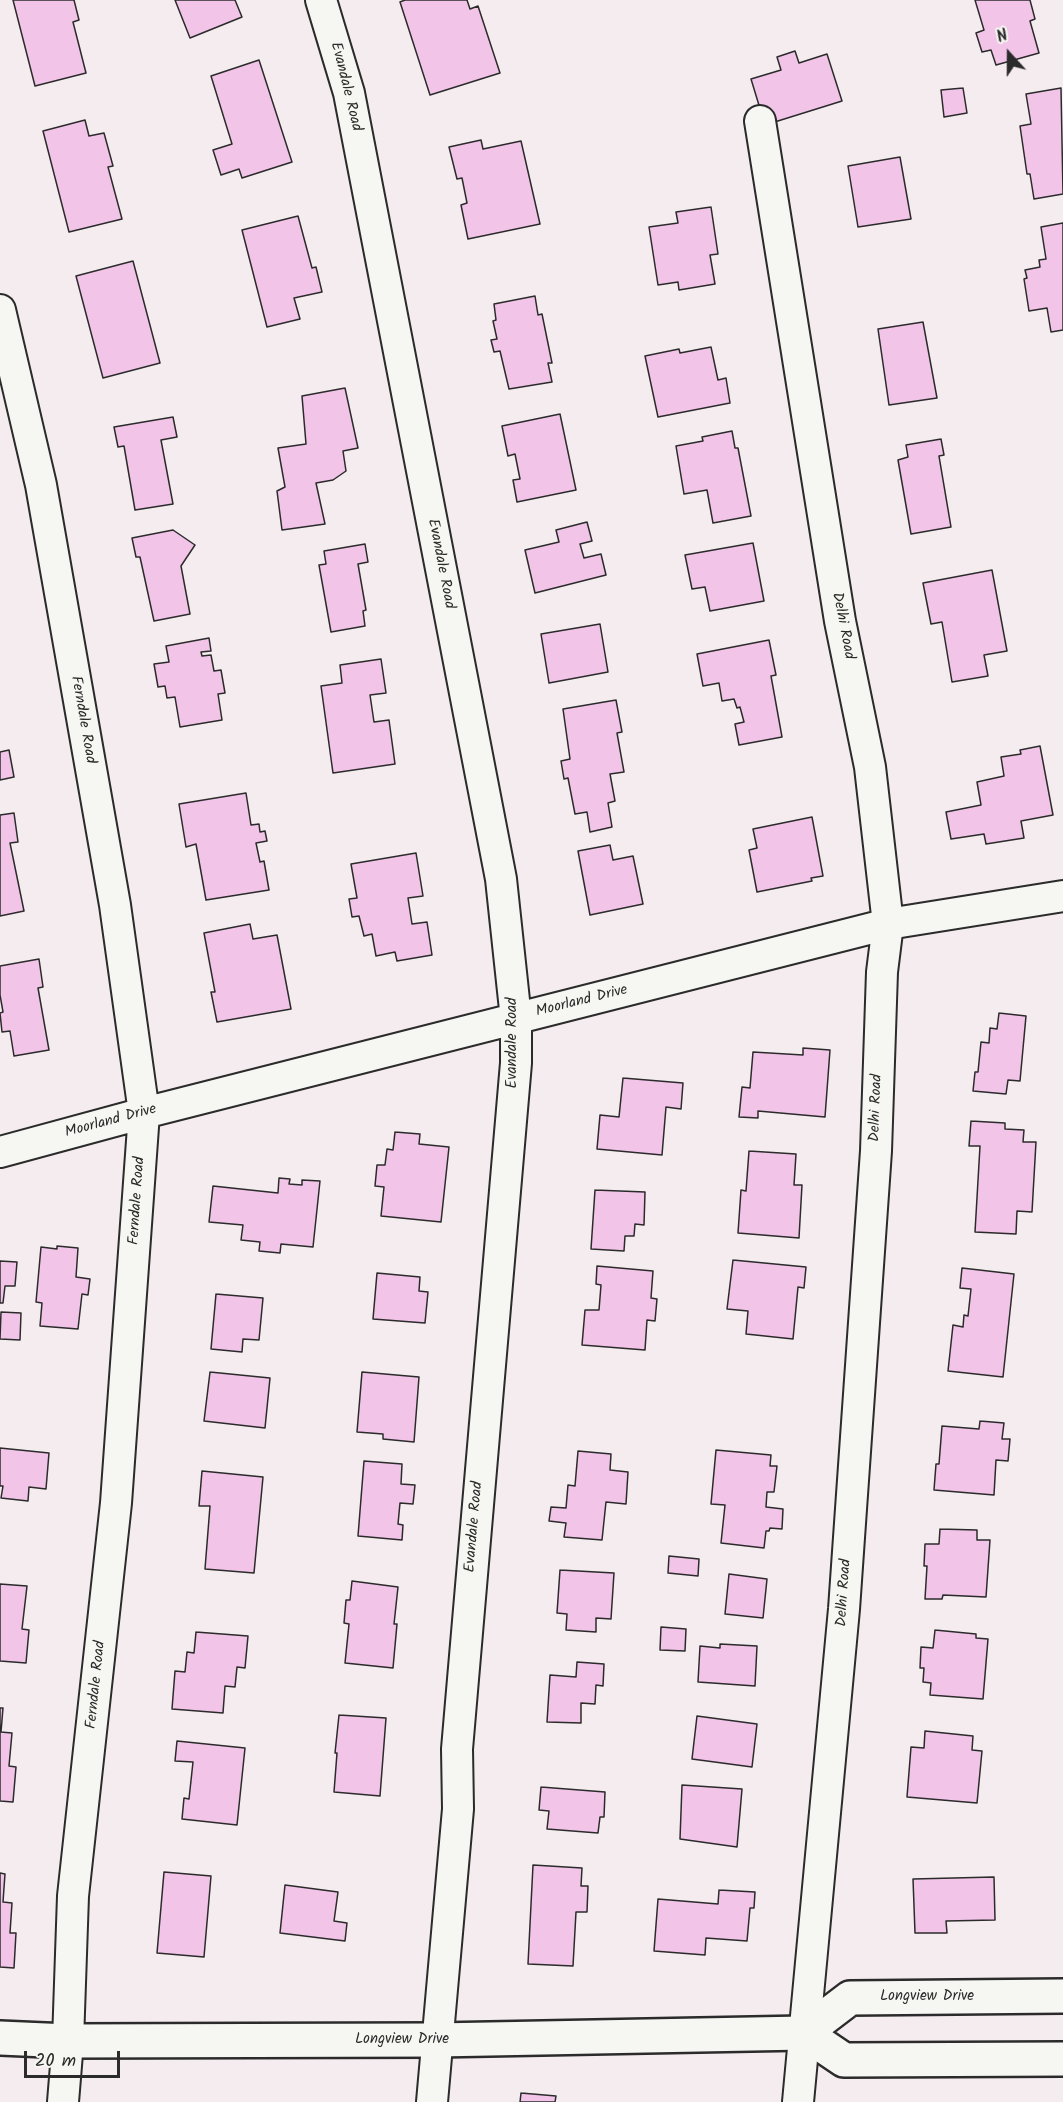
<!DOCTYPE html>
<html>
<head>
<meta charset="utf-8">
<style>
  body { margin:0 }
  #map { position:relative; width:1063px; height:2102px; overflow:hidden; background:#f5ecf0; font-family:Kalam,sans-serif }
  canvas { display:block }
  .north { position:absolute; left:979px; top:24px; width:60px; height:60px; -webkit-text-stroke:4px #f6f6f2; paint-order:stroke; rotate:339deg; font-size:16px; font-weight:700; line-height:24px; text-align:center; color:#2b2b2b }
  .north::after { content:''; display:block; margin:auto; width:21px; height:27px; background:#2b2b2b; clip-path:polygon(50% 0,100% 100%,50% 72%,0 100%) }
  .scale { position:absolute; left:24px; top:2051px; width:96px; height:27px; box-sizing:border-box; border:3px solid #2b2b2b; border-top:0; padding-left:8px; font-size:18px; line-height:21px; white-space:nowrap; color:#2b2b2b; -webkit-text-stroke:4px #f6f6f2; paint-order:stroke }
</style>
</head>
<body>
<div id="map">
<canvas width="1063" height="2102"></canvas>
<div class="north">N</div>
<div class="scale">20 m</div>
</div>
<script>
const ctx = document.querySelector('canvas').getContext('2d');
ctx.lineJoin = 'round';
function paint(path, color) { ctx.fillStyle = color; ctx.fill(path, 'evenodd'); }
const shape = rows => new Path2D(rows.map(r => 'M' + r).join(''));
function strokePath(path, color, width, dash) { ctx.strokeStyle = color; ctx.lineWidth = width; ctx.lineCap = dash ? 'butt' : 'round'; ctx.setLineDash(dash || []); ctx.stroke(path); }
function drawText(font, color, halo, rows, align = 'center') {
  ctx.font = font + ' Kalam,sans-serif'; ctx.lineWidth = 4.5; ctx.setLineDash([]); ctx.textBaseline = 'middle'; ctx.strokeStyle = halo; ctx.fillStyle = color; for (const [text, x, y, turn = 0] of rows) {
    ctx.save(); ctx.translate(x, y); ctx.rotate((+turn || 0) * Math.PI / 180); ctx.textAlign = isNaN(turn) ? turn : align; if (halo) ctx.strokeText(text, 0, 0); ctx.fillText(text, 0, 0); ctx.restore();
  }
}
const building = shape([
  [13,0,74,0,79,20,73,22,86,73,35,86,13,0],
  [175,0,235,0,242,17,190,38,175,0],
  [405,0,467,0,470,9,478,6,500,73,430,95,400,2,405,0],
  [975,0,1030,0,1035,19,1030,21,1039,53,996,65,991,50,982,52,976,33,984,30,975,0],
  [795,51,799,63,827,54,842,101,765,125,751,79,781,70,777,57,795,51],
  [259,60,292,162,242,178,239,169,221,175,213,150,232,144,211,76,259,60],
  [963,88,967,113,944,117,941,90,963,88],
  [1061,88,1063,194,1034,199,1030,174,1027,174,1020,126,1031,124,1026,94,1061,88],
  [85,120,89,136,104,133,113,166,108,167,122,219,69,232,43,131,85,120],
  [481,140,483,149,521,141,540,224,468,239,461,205,467,203,462,178,457,179,449,147,481,140],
  [900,157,911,219,858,227,848,166,900,157],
  [711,207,718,254,710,255,715,284,679,290,678,282,658,285,649,227,678,223,676,212,711,207],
  [298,216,312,268,316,267,322,292,294,298,300,319,267,327,242,230,298,216],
  [1063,223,1063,330,1051,332,1047,308,1029,311,1024,279,1027,278,1025,270,1040,267,1039,260,1046,259,1041,227,1063,223],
  [133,261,160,363,103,378,76,276,133,261],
  [535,296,538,315,542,314,552,363,548,363,552,382,509,389,500,351,494,352,491,340,497,339,493,321,496,320,494,304,535,296],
  [923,322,937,398,889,405,878,329,923,322],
  [711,347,718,380,726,378,730,403,658,417,645,356,679,349,680,353,711,347],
  [345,388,358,448,343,451,346,471,333,480,316,483,325,524,282,530,277,491,285,487,278,448,306,444,302,396,345,388],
  [560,414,576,490,517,502,513,480,520,479,515,454,508,456,502,426,560,414],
  [173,417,177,437,161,440,173,504,135,510,124,446,118,447,114,427,173,417],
  [732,431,735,448,738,448,751,516,713,523,707,490,684,494,676,446,703,441,702,437,732,431],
  [941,439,944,455,939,456,951,527,911,534,898,460,908,457,906,445,941,439],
  [587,522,592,541,580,544,584,558,601,554,606,575,535,593,525,550,559,542,556,530,587,522],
  [173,530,195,545,181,566,190,614,154,621,140,557,136,557,132,538,173,530],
  [753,543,764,601,710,611,705,587,692,589,685,555,753,543],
  [365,544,368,562,358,564,366,610,363,611,365,626,331,632,319,565,326,564,324,551,365,544],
  [992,570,1007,651,984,655,988,676,952,682,942,622,931,624,923,583,992,570],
  [600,624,608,672,549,683,541,634,600,624],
  [209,638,211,651,201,652,202,656,211,655,214,671,221,670,225,693,218,694,222,720,180,727,175,697,167,698,165,686,158,687,154,664,169,662,166,646,209,638],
  [769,640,776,675,771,676,782,737,739,745,735,724,744,722,740,707,737,708,734,699,722,701,719,683,703,686,697,654,769,640],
  [381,659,386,693,370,695,374,722,389,720,395,764,333,773,321,686,342,683,340,665,381,659],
  [616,700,622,732,617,733,624,772,610,774,615,801,608,803,612,827,590,832,587,812,575,814,568,778,564,779,561,761,570,759,563,709,616,700],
  [1040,746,1053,815,1021,821,1024,838,986,844,984,834,951,839,946,812,981,805,977,782,1004,776,1001,757,1021,754,1020,750,1040,746],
  [9,750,14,777,0,780,0,752,9,750],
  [246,793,251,825,259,824,260,832,265,831,267,841,256,843,260,862,264,861,269,890,206,900,196,844,186,847,179,804,246,793],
  [14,813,18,842,10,843,24,911,0,916,0,815,14,813],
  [812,817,823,876,811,878,812,881,757,892,749,850,757,848,753,829,812,817],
  [610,845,613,860,633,856,643,904,590,915,578,851,610,845],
  [416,853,423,896,408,898,412,924,427,922,432,955,397,961,395,952,376,956,372,934,364,936,359,916,352,917,349,899,357,898,351,864,416,853],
  [250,924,253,939,277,935,291,1009,217,1022,211,992,215,992,204,933,250,924],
  [39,959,43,987,38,988,49,1050,14,1056,10,1031,2,1032,0,1013,3,1012,0,995,0,966,39,959],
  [999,1013,1026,1016,1020,1081,1008,1080,1006,1094,973,1091,975,1072,978,1072,981,1042,989,1043,990,1028,997,1029,999,1013],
  [803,1048,830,1050,825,1117,758,1111,758,1118,739,1117,742,1087,750,1088,753,1052,803,1055,803,1048],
  [623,1078,683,1083,681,1109,666,1107,662,1155,597,1149,600,1115,619,1117,623,1078],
  [971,1121,1005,1123,1005,1129,1024,1130,1023,1142,1036,1142,1032,1212,1017,1211,1016,1234,975,1232,980,1146,969,1146,971,1121],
  [395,1132,420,1134,419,1144,449,1147,441,1222,381,1216,384,1187,375,1186,377,1165,385,1165,387,1149,393,1150,395,1132],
  [749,1151,796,1154,794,1185,802,1185,799,1238,738,1233,741,1190,746,1191,749,1151],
  [279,1178,290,1179,289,1184,302,1185,302,1180,320,1181,313,1247,281,1244,280,1253,259,1251,260,1242,241,1240,243,1225,209,1222,213,1186,278,1193,279,1178],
  [595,1190,645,1192,644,1225,635,1224,634,1236,625,1236,624,1251,591,1249,595,1190],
  [57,1246,78,1248,76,1277,90,1279,88,1295,82,1294,78,1329,40,1326,42,1303,36,1302,41,1247,57,1249,57,1246],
  [733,1260,806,1267,804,1288,798,1287,793,1339,746,1334,748,1311,727,1309,733,1260],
  [0,1261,17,1262,15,1286,5,1286,3,1303,0,1303,0,1261],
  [597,1266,653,1271,651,1298,657,1299,655,1321,647,1320,645,1350,582,1345,585,1310,599,1310,601,1285,596,1284,597,1266],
  [962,1268,1014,1274,1003,1377,948,1371,953,1325,963,1327,964,1315,968,1316,971,1289,960,1288,962,1268],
  [377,1273,420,1277,419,1291,428,1292,425,1323,373,1319,377,1273],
  [216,1294,263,1298,259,1340,243,1339,242,1352,211,1349,216,1294],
  [1,1312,21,1313,20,1340,0,1339,1,1312],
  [210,1372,270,1378,265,1428,204,1421,210,1372],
  [362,1372,419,1377,414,1442,383,1439,383,1434,357,1432,362,1372],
  [980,1421,1004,1423,1002,1439,1010,1439,1008,1461,996,1460,994,1495,934,1490,936,1464,939,1464,942,1426,979,1429,980,1421],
  [0,1448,49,1453,46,1489,29,1487,28,1501,1,1498,3,1486,0,1486,0,1448],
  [716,1450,771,1455,770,1466,777,1466,774,1492,767,1492,766,1507,783,1509,782,1529,770,1528,769,1531,766,1531,764,1548,721,1543,725,1505,711,1504,716,1450],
  [578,1451,611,1454,610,1470,628,1472,626,1504,606,1502,602,1540,564,1537,566,1523,549,1521,551,1507,566,1508,568,1485,575,1486,578,1451],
  [364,1461,402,1464,401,1484,415,1485,413,1504,400,1503,398,1524,403,1525,402,1540,358,1536,364,1461],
  [202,1471,263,1477,254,1573,205,1569,210,1506,199,1506,202,1471],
  [940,1529,977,1530,977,1540,990,1540,986,1597,943,1595,942,1599,925,1599,927,1566,924,1566,925,1544,939,1544,940,1529],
  [669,1556,699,1559,698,1576,668,1573,669,1556],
  [560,1570,614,1573,611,1619,596,1618,596,1632,566,1630,567,1614,557,1613,560,1570],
  [729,1574,767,1579,763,1618,725,1614,729,1574],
  [352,1581,398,1587,394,1624,397,1624,393,1668,345,1663,349,1624,344,1623,346,1600,350,1600,352,1581],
  [0,1584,27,1586,22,1629,29,1630,26,1663,0,1661,0,1584],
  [661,1627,686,1629,685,1651,660,1650,661,1627],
  [935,1630,976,1634,976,1638,988,1639,983,1699,930,1695,931,1683,923,1682,924,1668,920,1668,921,1647,933,1648,935,1630],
  [196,1632,248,1636,245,1668,237,1667,235,1687,225,1686,223,1713,172,1709,175,1671,185,1672,187,1652,194,1653,196,1632],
  [720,1644,757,1646,755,1686,698,1682,700,1646,720,1648,720,1644],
  [577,1662,604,1664,603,1686,596,1685,595,1704,581,1703,581,1723,547,1722,550,1675,576,1677,577,1662],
  [0,1708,3,1708,1,1732,12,1733,9,1766,16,1767,13,1802,0,1801,0,1708],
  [339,1715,386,1718,380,1796,334,1792,337,1753,335,1753,339,1715],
  [697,1716,757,1724,752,1767,692,1759,697,1716],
  [925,1731,973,1736,972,1750,982,1751,977,1803,907,1797,911,1747,924,1748,925,1731],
  [177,1741,245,1748,237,1825,182,1819,184,1798,189,1799,193,1762,175,1761,177,1741],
  [682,1785,742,1789,737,1847,680,1839,682,1785],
  [541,1787,605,1792,604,1817,600,1817,598,1833,547,1829,549,1811,539,1810,541,1787],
  [533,1865,582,1868,581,1886,588,1886,587,1912,576,1912,573,1966,528,1964,533,1865],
  [164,1872,211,1876,204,1957,157,1953,164,1872],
  [0,1873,5,1874,3,1902,12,1903,10,1933,16,1933,14,1968,0,1967,0,1873],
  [994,1877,995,1920,946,1921,947,1933,915,1933,913,1879,994,1877],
  [285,1885,338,1892,334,1921,347,1923,345,1941,280,1933,285,1885],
  [719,1890,755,1892,754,1908,750,1908,747,1941,706,1938,705,1955,654,1951,658,1899,718,1904,719,1890],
  [521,2093,556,2096,555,2102,520,2102,521,2093]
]);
paint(building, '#f1c4e8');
strokePath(building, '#2b2b2b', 1.5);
const street = shape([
  [321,0,349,93,501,879,516,1019,516,1063,457,1749,458,1809,432,2102],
  [760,121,840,621,870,767,888,924,882,972,876,1151,844,1609,798,2102],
  [0,310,41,485,115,905,144,1113,116,1503,73,1896,68,2041,63,2102],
  [0,1152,144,1113,888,924,1063,896]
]);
const secondary = shape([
  [804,2033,850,1998,1063,1996],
  [0,2038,68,2041,437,2040,804,2033,844,2060,1063,2059]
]);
strokePath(street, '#2b2b2b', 34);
strokePath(secondary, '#2b2b2b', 38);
strokePath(street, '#f6f6f2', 30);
strokePath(secondary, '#f6f6f2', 33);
drawText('15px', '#2b2b2b', '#f6f6f2', [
  ["Evandale Road",345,87,76],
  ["Evandale Road",440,564,79],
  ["Delhi Road",842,626,79],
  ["Ferndale Road",82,720,80],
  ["Moorland Drive",582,1002,-14],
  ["Evandale Road",513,1043,-90],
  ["Delhi Road",877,1108,-88],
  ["Moorland Drive",111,1122,-15],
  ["Ferndale Road",138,1201,-86],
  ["Evandale Road",475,1527,-85],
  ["Delhi Road",845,1593,-86],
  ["Ferndale Road",97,1685,-84],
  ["Longview Drive",927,1997],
  ["Longview Drive",402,2040]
]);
</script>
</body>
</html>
